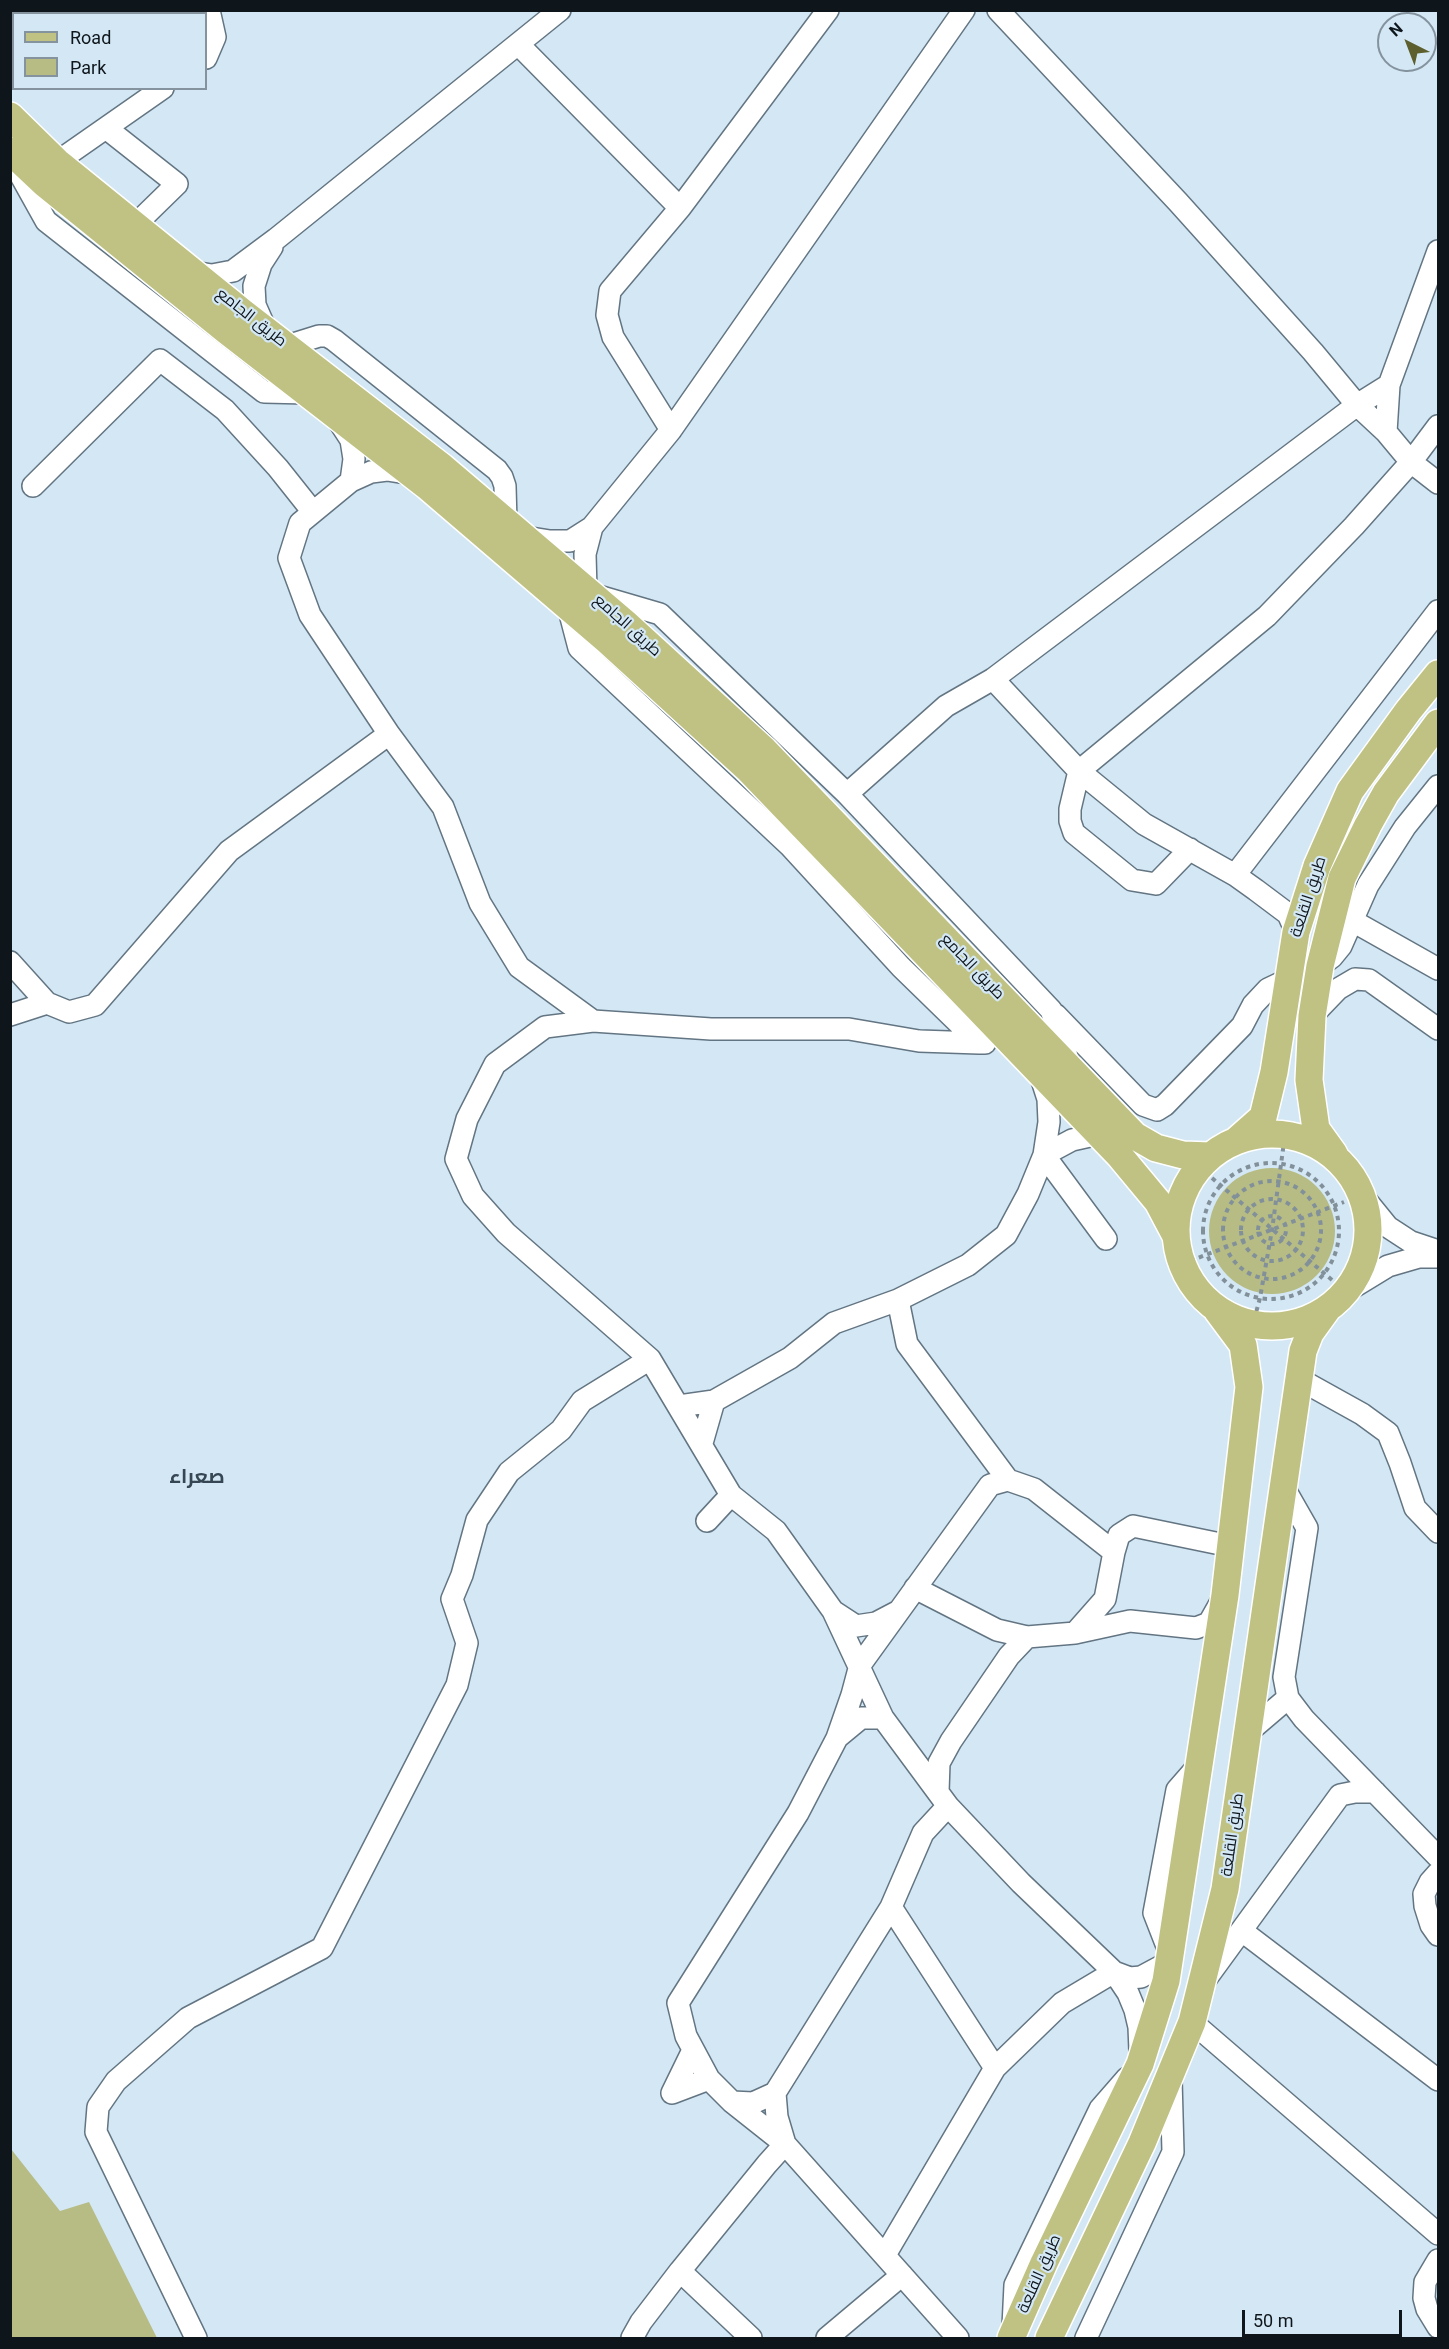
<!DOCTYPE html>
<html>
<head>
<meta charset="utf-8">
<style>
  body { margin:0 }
  #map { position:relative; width:1449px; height:2349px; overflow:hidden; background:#d3e7f5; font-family:Roboto,sans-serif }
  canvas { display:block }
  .frame { position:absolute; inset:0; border:12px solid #0f161b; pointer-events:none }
  .legend { position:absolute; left:12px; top:12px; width:195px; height:78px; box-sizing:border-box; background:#d3e7f5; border:2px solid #85939e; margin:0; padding:8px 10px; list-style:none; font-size:18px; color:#0f161b }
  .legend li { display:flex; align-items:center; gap:12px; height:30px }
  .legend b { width:30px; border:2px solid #85939e }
  .north { position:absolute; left:1377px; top:12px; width:60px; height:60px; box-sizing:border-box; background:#d3e7f5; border:2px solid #85939e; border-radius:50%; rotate:318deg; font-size:16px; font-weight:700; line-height:24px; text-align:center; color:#0f161b }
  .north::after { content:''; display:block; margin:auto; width:21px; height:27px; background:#5d602e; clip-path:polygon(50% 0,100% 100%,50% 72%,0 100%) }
  .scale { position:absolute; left:1242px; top:2310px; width:160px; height:27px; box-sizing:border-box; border:3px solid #0f161b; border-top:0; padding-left:8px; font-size:18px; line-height:21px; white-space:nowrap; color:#0f161b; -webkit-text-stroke:4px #d3e7f5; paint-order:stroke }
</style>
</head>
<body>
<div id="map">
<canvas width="1449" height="2349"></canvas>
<div class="frame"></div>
<ul class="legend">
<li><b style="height:8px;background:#bfc282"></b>Road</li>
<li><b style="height:16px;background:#b7bc84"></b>Park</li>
</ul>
<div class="north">N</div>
<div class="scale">50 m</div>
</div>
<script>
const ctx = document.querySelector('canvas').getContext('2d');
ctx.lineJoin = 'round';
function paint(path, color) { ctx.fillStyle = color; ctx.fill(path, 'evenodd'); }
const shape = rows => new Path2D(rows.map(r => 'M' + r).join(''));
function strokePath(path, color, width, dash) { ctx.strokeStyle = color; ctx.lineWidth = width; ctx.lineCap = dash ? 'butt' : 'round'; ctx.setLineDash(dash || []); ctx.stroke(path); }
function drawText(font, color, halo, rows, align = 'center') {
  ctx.font = font + ' Roboto,Cairo,sans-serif'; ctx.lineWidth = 4.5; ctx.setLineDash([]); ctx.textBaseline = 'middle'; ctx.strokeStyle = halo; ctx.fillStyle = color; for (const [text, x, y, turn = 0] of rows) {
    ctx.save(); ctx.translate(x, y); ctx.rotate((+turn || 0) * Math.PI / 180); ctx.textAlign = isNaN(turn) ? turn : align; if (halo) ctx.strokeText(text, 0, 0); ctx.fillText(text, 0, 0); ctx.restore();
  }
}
paint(shape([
  '1209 1231a63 63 0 1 1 126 0a63 63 0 1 1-126 0Z',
  [11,2149,60,2211,89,2202,157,2338,11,2338]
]), '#b7bc84');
const minor = shape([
  [998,10,1178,202,1313,352,1357,405,1386,432,1411,462,1438,483],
  [518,44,680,208],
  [206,58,215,37,209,10],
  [106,128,177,184,135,225],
  [12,160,46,221,264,392,307,393],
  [57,162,163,88],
  [193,272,212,275,233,271,276,239,560,10],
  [266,330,255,305,254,286,261,264,272,247],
  [287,346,319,336,327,336,334,340,497,470,502,477,505,486,506,522],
  [338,420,351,440,354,459,351,481],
  [671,430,613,337,607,315,610,291,680,208,828,10],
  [1386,432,1389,385,1438,251],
  [33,486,160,360,225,410,278,468,313,512],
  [592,527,671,430,964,10],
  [525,537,550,541,570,541,592,527,585,554,586,590],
  [595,595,660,614,847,794,1051,1010,1071,1068],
  [568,606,579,648,789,845,901,967,979,1043,985,1043],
  [993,679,1079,771,1144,824,1235,875,1256,890,1288,914,1296,932],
  [389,734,443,807,480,903,519,967,593,1021,711,1029,849,1029,919,1041,979,1043],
  [847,794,946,706,993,679,1357,405,1389,385],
  [1190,849,1156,884,1132,880,1074,833,1070,821,1070,809,1079,771,1267,616,1354,526,1411,462,1438,426],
  [1235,875,1438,611],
  [1351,920,1438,969],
  [10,962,47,1003,69,1012,95,1005,229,851,389,734,310,615,289,558,300,523,351,481,371,472,387,470,412,474],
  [1320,966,1332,957,1341,946,1368,885,1405,827,1438,786],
  [10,1015,47,1003],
  [1056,1015,1143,1105,1157,1110,1165,1105,1242,1026,1253,1005,1268,989,1289,979],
  [1312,1016,1338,989,1355,979,1369,980,1438,1029],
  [593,1021,545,1027,495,1064,467,1119,456,1159,473,1196,506,1233,650,1359,731,1495,776,1531,833,1611,883,1718,948,1806,1021,1883,1114,1972,1128,1993,1135,2010,1139,2027,1140,2051],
  [1040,1074,1048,1099,1049,1122,1044,1155],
  [1044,1155,1072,1140,1099,1134],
  [1362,1195,1388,1227,1411,1242,1438,1251],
  [1347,1291,1388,1266,1419,1257,1438,1257],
  [898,1300,907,1344,1008,1480],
  [1299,1379,1362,1414,1388,1433,1400,1463,1415,1508,1438,1532],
  [679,1406,714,1401,790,1358,834,1323,898,1300,968,1265,1006,1235,1028,1194,1044,1155,1106,1239],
  [702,1443,714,1401],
  [707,1521,731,1495],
  [915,1588,997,1630,1027,1637,1075,1633,1130,1621,1196,1628,1209,1623,1222,1600],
  [833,1611,856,1626,876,1623,897,1612],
  [1075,1633,1105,1599,1114,1552,1119,1535,1133,1526,1230,1546],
  [1288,1698,1304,1719,1438,1857],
  [1247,1733,1288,1698,1284,1677,1307,1528,1283,1486],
  [838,1737,861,1718,883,1718],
  [938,1792,939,1763,951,1741,1009,1656,1027,1637],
  [1438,1873,1430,1882,1424,1894,1425,1906,1431,1925,1438,1935],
  [891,1907,995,2068],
  [1242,1931,1438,2080],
  [1170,1954,1154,1913,1177,1790,1198,1766],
  [1206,1979,1340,1795,1355,1792,1375,1792],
  [1192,2022,1438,2234],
  [693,2050,672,2093,709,2079],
  [775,2093,891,1907,923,1833,948,1806],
  [732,2102,753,2103,775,2093,777,2117,785,2144],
  [885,2255,995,2068,1062,2003,1114,1972,1130,1978,1141,1977,1169,1962],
  [1438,2260,1425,2282,1424,2298,1427,2309,1438,2327],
  [680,2271,751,2338],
  [1013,2326,1015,2285,1100,2109,1127,2078],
  [196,2338,96,2132,98,2107,116,2081,188,2018,322,1948,457,1685,467,1643,452,1599,462,1575,477,1520,509,1472,561,1430,582,1401,650,1359],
  [632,2338,641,2322,680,2271,767,2164,785,2144],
  [827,2338,902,2275],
  [958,2338,785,2144,732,2102,709,2079,686,2036,678,2003,798,1813,837,1738,852,1695,860,1665,990,1485,1008,1480,1034,1489,1114,1552],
  [1086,2338,1173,2152,1171,2079]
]);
const major = shape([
  [10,116,57,162,242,312,442,467,625,623,764,750,1135,1136,1156,1148,1183,1155,1210,1156],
  [10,151,44,183,227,331,427,486,608,641,747,768,1119,1155,1158,1202,1176,1236],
  '1176 1230a96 96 0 1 1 192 0a96 96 0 1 1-192 0Z',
  [1237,1140,1263,1117,1274,1072,1296,932,1317,866,1350,791,1408,711,1438,674],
  [1334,1154,1316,1129,1309,1080,1312,1016,1320,966,1342,878,1368,825,1386,793,1438,723],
  [1011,2338,1044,2263,1140,2064,1166,1981,1225,1595,1249,1387,1243,1345,1217,1310],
  [1049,2338,1142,2143,1192,2022,1225,1889,1303,1351,1310,1333,1328,1308]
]);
strokePath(minor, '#637582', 24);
strokePath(major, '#fff', 30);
strokePath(shape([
  '1203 1231a68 68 0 1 1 136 0a68 68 0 1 1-136 0Z',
  [1212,1178,1332,1280],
  '1223 1230a49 49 0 1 1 98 0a49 49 0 1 1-98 0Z',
  '1241 1230a31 31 0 1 1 62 0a31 31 0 1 1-62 0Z',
  '1258 1230a14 14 0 1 1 28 0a14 14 0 1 1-28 0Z',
  [1182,1264,1344,1202],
  [1254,1320,1260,1298,1272,1230,1285,1135]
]), '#82909a', 4, [4.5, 4.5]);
strokePath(minor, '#fff', 21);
strokePath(major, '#bfc282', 27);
drawText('16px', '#0f161b', '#d3e7f5', [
  ["طريق الجامع",251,318,38],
  ["طريق الجامع",627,626,42],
  ["طريق القلعة",1309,897,-72],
  ["طريق الجامع",972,967,46],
  ["طريق القلعة",1233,1835,-82],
  ["طريق القلعة",1040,2274,-66]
]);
drawText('bold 20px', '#364652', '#d3e7f5', [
  ["صعراء",197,1478]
]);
</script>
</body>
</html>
